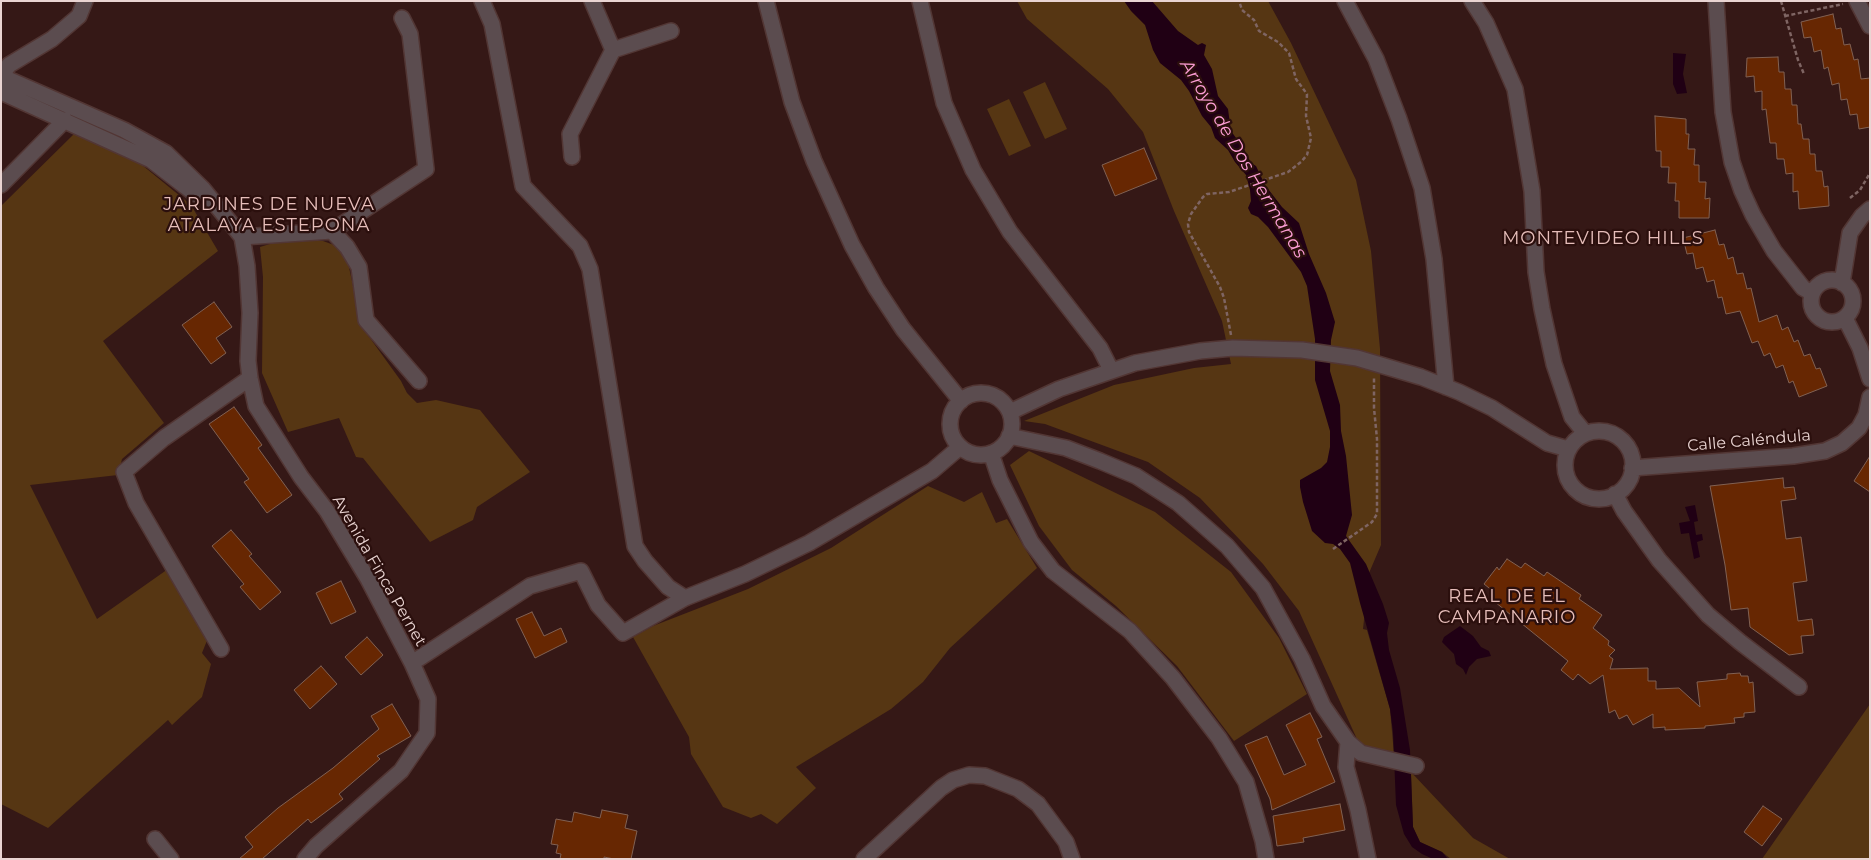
<!DOCTYPE html>
<html>
<head>
<meta charset="utf-8">
<style>
  body { margin:0 }
  #map { position:relative; width:1871px; height:860px; overflow:hidden; background:#351816; font-family:Montserrat,sans-serif }
  canvas { display:block }
  .frame { position:absolute; inset:0; border:2px solid #e9d4d2; pointer-events:none }
</style>
</head>
<body>
<div id="map">
<canvas width="1871" height="860"></canvas>
<div class="frame"></div>
</div>
<script>
const ctx = document.querySelector('canvas').getContext('2d');
ctx.lineJoin = 'round';
function paint(path, color) { ctx.fillStyle = color; ctx.fill(path, 'evenodd'); }
const shape = rows => new Path2D(rows.map(r => 'M' + r).join(''));
function strokePath(path, color, width, dash) { ctx.strokeStyle = color; ctx.lineWidth = width; ctx.lineCap = dash ? 'butt' : 'round'; ctx.setLineDash(dash || []); ctx.stroke(path); }
function drawText(font, color, halo, rows, align = 'center') {
  ctx.font = font + ' Montserrat,sans-serif'; ctx.lineWidth = 4.5; ctx.setLineDash([]); ctx.textBaseline = 'middle'; ctx.strokeStyle = halo; ctx.fillStyle = color; for (const [text, x, y, turn = 0] of rows) {
    ctx.save(); ctx.translate(x, y); ctx.rotate((+turn || 0) * Math.PI / 180); ctx.textAlign = isNaN(turn) ? turn : align; if (halo) ctx.strokeText(text, 0, 0); ctx.fillText(text, 0, 0); ctx.restore();
  }
}
paint(shape([
  [1017,1,1268,1,1291,43,1356,180,1371,251,1380,349,1381,545,1369,573,1363,629,1367,630,1390,709,1394,754,1361,748,1299,611,1263,564,1200,498,1148,462,1045,424,1024,421,1114,385,1194,368,1231,364,1222,321,1174,211,1143,132,1108,89,1027,19],
  [1045,82,1067,129,1045,139,1023,92],
  [1009,99,1031,146,1009,156,987,109],
  [75,133,136,160,191,205,218,251,103,341,164,423,122,459,118,475,30,485,97,619,168,569,208,638,202,653,211,664,202,697,172,725,168,720,48,828,1,804,1,206],
  [286,239,323,241,345,249,362,327,401,381,407,393,417,403,436,400,480,410,530,472,477,507,473,520,430,542,363,458,356,457,339,418,288,432,262,373,263,277,260,247],
  [1029,451,1155,512,1231,572,1279,638,1307,694,1234,741,1177,666,1116,606,1072,570,1039,526,1010,465],
  [928,486,964,502,982,492,996,523,1007,519,1037,568,950,648,923,682,891,709,796,767,816,788,777,824,761,814,751,818,723,807,691,754,689,737,633,637,653,626,748,589,831,548],
  [1870,704,1870,859,1762,859],
  [1411,772,1473,838,1510,859,1451,859,1442,852,1420,842,1413,827]
]), '#563613');
paint(shape([
  [1124,1,1152,1,1178,31,1198,45,1202,43,1206,45,1204,55,1212,69,1218,96,1228,109,1231,131,1244,149,1251,163,1256,166,1265,185,1282,207,1299,223,1309,254,1326,293,1335,322,1331,340,1330,371,1340,405,1341,431,1346,456,1352,515,1346,536,1366,564,1383,604,1389,623,1387,633,1389,650,1400,688,1410,750,1413,827,1420,842,1442,852,1448,859,1433,859,1422,854,1412,847,1404,834,1396,805,1393,732,1390,709,1360,603,1350,563,1340,549,1333,544,1325,543,1312,531,1303,502,1300,487,1300,480,1321,468,1327,462,1330,447,1330,431,1315,380,1315,339,1307,286,1301,272,1268,227,1258,217,1251,214,1248,208,1251,201,1250,190,1246,175,1235,162,1228,150,1215,138,1211,127,1202,116,1189,91,1181,80,1160,63,1153,50,1145,25,1131,11],
  [1673,53,1686,54,1683,74,1687,93,1677,94,1673,84],
  [1695,505,1698,521,1694,522,1696,535,1702,534,1703,540,1697,542,1700,557,1694,559,1689,533,1681,534,1679,523,1690,521,1685,507],
  [1460,626,1473,636,1481,647,1489,651,1491,656,1477,659,1469,667,1466,675,1463,669,1456,664,1454,654,1442,642,1444,637]
]), '#200014');
const building = shape([
  [1833,14,1836,29,1841,28,1844,45,1850,44,1854,60,1858,59,1861,79,1870,78,1870,127,1859,129,1857,114,1850,115,1847,99,1841,100,1839,83,1832,85,1828,67,1824,69,1821,50,1814,52,1811,37,1804,38,1801,22,1833,14],
  [1778,57,1779,72,1784,72,1785,89,1791,89,1792,105,1797,105,1798,124,1801,124,1803,139,1809,139,1810,154,1815,154,1816,171,1822,171,1824,187,1828,186,1829,206,1799,209,1798,191,1793,192,1793,173,1786,174,1784,159,1777,159,1776,143,1770,143,1766,109,1762,110,1762,91,1755,92,1754,76,1746,77,1747,58,1778,57],
  [1655,116,1686,119,1686,134,1689,134,1688,149,1695,149,1694,165,1699,165,1699,182,1706,182,1705,199,1710,198,1709,218,1679,218,1679,201,1675,201,1676,183,1668,183,1669,167,1661,167,1661,151,1656,151,1655,116],
  [1144,148,1157,179,1115,196,1102,165,1144,148],
  [1715,230,1719,245,1724,244,1728,259,1733,257,1737,274,1743,273,1747,289,1751,288,1759,322,1777,315,1782,330,1788,327,1794,342,1798,340,1804,356,1810,354,1816,369,1820,368,1827,386,1799,397,1793,381,1789,383,1783,365,1776,368,1770,353,1764,356,1758,341,1752,343,1740,311,1726,314,1722,297,1718,298,1714,280,1707,282,1703,267,1696,269,1693,253,1687,254,1683,238,1715,230],
  [214,302,232,327,216,338,226,353,211,364,182,325,214,302],
  [234,407,262,445,258,448,292,495,267,513,244,482,249,479,209,424,234,407],
  [1870,456,1870,492,1854,481,1870,456],
  [1783,478,1784,488,1794,487,1796,499,1781,501,1786,539,1801,537,1807,581,1793,583,1798,621,1812,619,1814,635,1801,636,1803,653,1789,655,1750,627,1748,608,1731,610,1725,565,1710,486,1783,478],
  [231,530,252,554,249,556,281,592,260,610,240,587,244,584,212,546,231,530],
  [1507,559,1521,568,1525,563,1544,576,1547,572,1581,595,1579,599,1602,615,1593,628,1609,641,1608,645,1615,650,1609,656,1613,659,1610,669,1648,668,1648,681,1656,681,1656,689,1679,688,1700,707,1697,682,1727,679,1727,674,1740,673,1741,676,1748,676,1749,683,1753,682,1755,712,1744,713,1744,717,1734,718,1735,723,1705,726,1705,728,1665,730,1665,727,1653,728,1653,714,1633,725,1627,715,1619,719,1615,710,1609,713,1603,675,1590,684,1578,674,1573,680,1561,670,1568,661,1490,598,1494,592,1484,584,1497,567,1499,570,1507,559],
  [341,581,356,612,331,624,316,593,341,581],
  [532,612,544,636,561,628,567,642,535,658,516,619,532,612],
  [367,637,383,655,361,675,345,657,367,637],
  [321,666,337,684,310,709,294,690,321,666],
  [392,704,411,736,377,756,380,759,339,794,343,799,311,823,308,819,262,859,239,859,253,847,245,837,278,808,333,768,379,729,371,716,392,704],
  [1310,713,1322,737,1317,739,1335,782,1272,810,1270,799,1245,745,1267,736,1284,775,1306,765,1286,725,1310,713],
  [1340,804,1345,830,1303,838,1304,842,1277,846,1273,816,1340,804],
  [1763,806,1782,819,1762,846,1744,832,1763,806],
  [602,810,628,815,625,828,637,831,631,859,614,859,604,857,604,859,560,859,561,854,556,853,558,845,551,844,556,819,572,822,574,812,600,818,602,810]
]);
paint(building, '#672702');
strokePath(building, '#816153', 1);
const minor = shape([
  [482,1,492,24,523,186,580,246,590,269,635,546,645,561,668,587,685,598],
  [592,1,613,50],
  [766,1,792,102,814,161,852,245,876,288,903,329,961,401],
  [920,1,944,103,973,170,1010,232,1100,348,1111,370],
  [1345,1,1376,59,1399,119,1422,188,1434,259,1446,387],
  [1472,1,1486,23,1515,89,1532,191,1536,272,1542,309,1554,364,1572,417,1585,433],
  [1716,1,1723,112,1732,162,1742,191,1753,215,1774,251,1803,288,1812,293],
  [1857,1,1870,26],
  [1,76,124,130,166,153,203,189,242,237,247,266,250,313,248,361,250,378,256,406,301,477,327,511,368,579,412,663,428,699,427,733,401,771,316,846,305,859],
  [1,76,9,65,52,39,79,16,85,1],
  [1,92,151,160,195,194],
  [572,157,570,134,613,50,671,31],
  [1,185,65,120],
  [332,231,426,169,410,34,402,18],
  [242,237,332,231,347,247,359,267,366,320,419,381],
  '1811 301a21 21 0 1 1 42 0a21 21 0 1 1-42 0Z',
  [1842,283,1850,233,1862,216,1870,209],
  [1845,318,1860,348,1870,379],
  '950 424a31 31 0 1 1 62 0a31 31 0 1 1-62 0Z',
  [1010,412,1059,389,1135,363,1200,351,1233,348,1302,350,1357,358,1421,377,1459,392,1492,408,1547,443,1568,449],
  '1565 465a34 34 0 1 1 68 0a34 34 0 1 1-68 0Z',
  [1009,436,1066,448,1100,461,1136,476,1178,503,1227,546,1263,588,1302,659,1323,706,1348,742,1361,753,1416,766],
  [991,453,1000,480,1031,542,1053,571,1130,631,1173,678,1219,738,1246,782,1263,841,1266,859],
  [1632,468,1793,456,1825,451,1842,443,1859,428,1866,415,1870,397],
  [1615,494,1624,511,1659,560,1708,615,1740,642,1799,687],
  [221,649,136,503,124,472,164,438,250,378],
  [412,663,530,586,581,571,598,605,623,633,685,598,745,574,809,543,932,471,960,447],
  [1348,742,1346,767,1358,810,1368,859],
  [155,839,171,859],
  [864,859,941,788,953,780,969,775,985,776,1018,789,1038,804,1066,842,1072,859]
]);
strokePath(minor, '#523634', 18);
strokePath(shape([
  [1781,1,1798,60,1804,74],
  [1785,16,1843,4],
  [1850,198,1860,190,1870,173],
  [1231,335,1224,298,1220,287,1189,232,1188,224,1191,214,1203,197,1207,194,1229,192,1288,172,1301,162,1307,155,1311,138,1306,116,1307,94,1296,79,1289,53,1278,42,1259,31,1254,20,1242,10,1239,1],
  [1333,549,1372,522,1377,514,1377,439,1374,408,1374,378]
]), '#7f6563', 2.5, [4, 2.5]);
strokePath(minor, '#5b4c4f', 15);
drawText('16px', '#e9d4d2', '#2b0f0d', [
  ["Calle Caléndula",1749,441,-5],
  ["Avenida Finca Pernet",379,571,60]
]);
drawText('italic 18px', '#fd9ed6', '#2b0f0d', [
  ["Arroyo de Dos Hermanas",1243,159,59]
]);
ctx.letterSpacing = '1px';
drawText('18px', '#e6beba', '#2b0f0d', [
  ["JARDINES DE NUEVA",269,205],
  ["ATALAYA ESTEPONA",269,226],
  ["MONTEVIDEO HILLS",1603,239],
  ["REAL DE EL",1507,597],
  ["CAMPANARIO",1507,618]
]);
ctx.letterSpacing = '0px';
</script>
</body>
</html>
